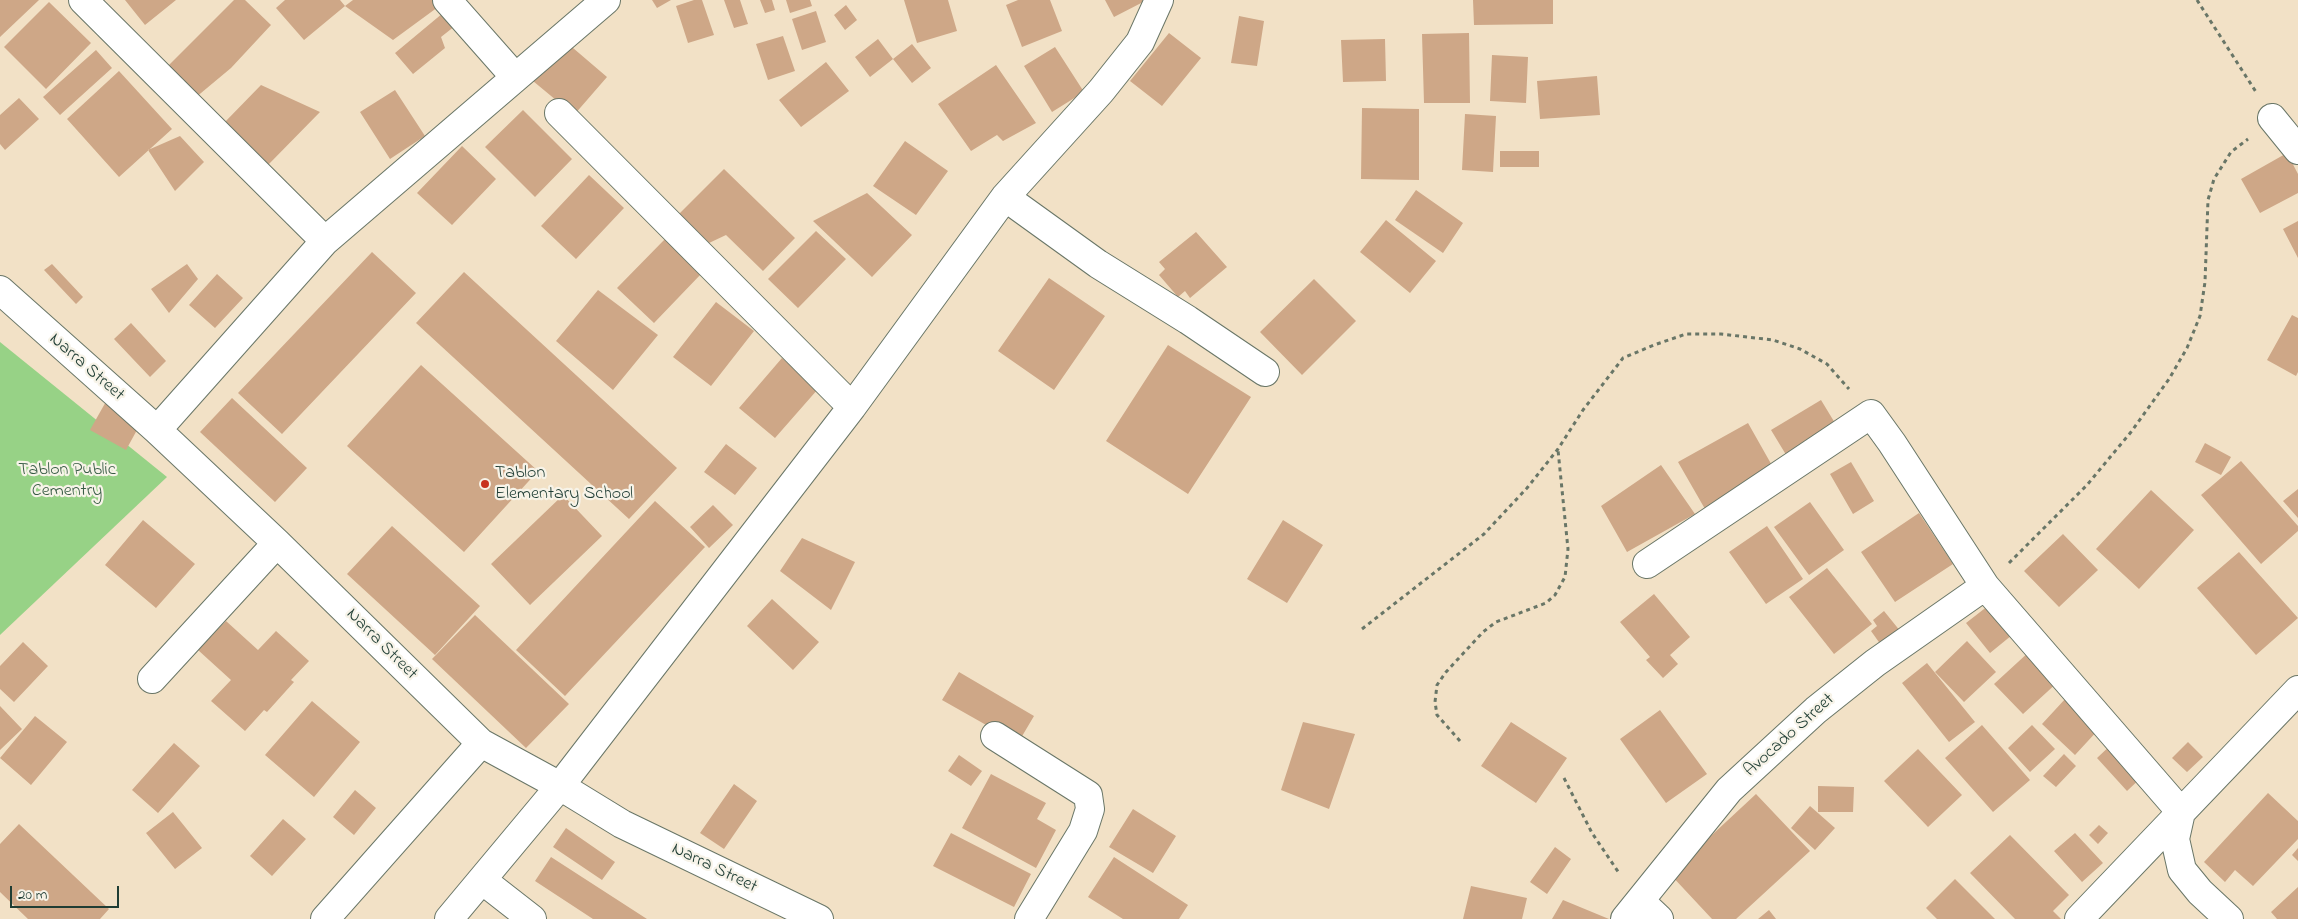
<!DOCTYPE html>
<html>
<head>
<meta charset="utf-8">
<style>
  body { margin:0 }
  #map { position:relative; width:2298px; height:919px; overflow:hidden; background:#f2e1c6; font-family:"Indie Flower",sans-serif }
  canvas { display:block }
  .scale { position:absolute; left:10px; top:886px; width:109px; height:22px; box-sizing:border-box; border:2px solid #1f3d34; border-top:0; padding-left:6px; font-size:15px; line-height:18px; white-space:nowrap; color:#1f3d34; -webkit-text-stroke:4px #f7f3e8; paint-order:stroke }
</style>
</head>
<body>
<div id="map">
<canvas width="2298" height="919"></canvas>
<div class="scale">20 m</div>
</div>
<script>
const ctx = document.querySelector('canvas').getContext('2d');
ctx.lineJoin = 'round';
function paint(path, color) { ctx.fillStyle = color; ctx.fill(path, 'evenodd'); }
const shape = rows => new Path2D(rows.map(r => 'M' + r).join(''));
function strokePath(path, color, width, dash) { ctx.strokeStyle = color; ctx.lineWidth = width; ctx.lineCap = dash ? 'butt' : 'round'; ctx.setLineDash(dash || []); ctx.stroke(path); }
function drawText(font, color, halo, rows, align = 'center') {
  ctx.font = font + ' "Indie Flower",sans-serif'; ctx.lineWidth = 4.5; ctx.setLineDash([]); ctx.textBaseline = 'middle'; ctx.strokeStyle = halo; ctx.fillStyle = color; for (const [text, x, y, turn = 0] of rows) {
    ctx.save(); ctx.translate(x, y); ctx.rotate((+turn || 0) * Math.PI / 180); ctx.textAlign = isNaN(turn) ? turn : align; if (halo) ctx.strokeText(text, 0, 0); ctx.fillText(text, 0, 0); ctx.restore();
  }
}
paint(shape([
  [0,342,167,477,0,635]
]), '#97d286');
paint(shape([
  [0,0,39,0,0,37],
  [125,0,176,0,145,25],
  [234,0,245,0,271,25,231,68,195,98,168,66],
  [285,0,340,0,345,6,353,0,433,0,438,7,393,40,345,6,304,40,276,8],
  [652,0,671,0,657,8],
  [694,0,702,0,714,35,688,43,676,6],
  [724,0,740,0,748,24,734,28],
  [760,0,772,0,775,10,765,13],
  [786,0,810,0,812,6,790,13],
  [904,0,948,0,957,31,917,43],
  [1018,0,1050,0,1062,31,1022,47,1006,5],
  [1105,0,1147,0,1114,17],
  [1473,0,1553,0,1553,24,1474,25],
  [49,2,91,43,46,89,4,47],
  [846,5,857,20,845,30,834,15],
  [449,8,460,22,441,37,445,48,413,74,395,53],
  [816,11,826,42,802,50,792,19],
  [1239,16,1264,21,1257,66,1231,63],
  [1169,33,1201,58,1162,106,1130,81],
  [1469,33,1470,103,1424,103,1422,34],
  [783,36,795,71,768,80,756,44],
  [878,39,893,59,870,77,855,57],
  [1385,39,1386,81,1343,82,1341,40],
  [566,42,607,77,574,115,533,81],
  [912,44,931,68,912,83,893,59],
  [1055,47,1084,92,1052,112,1024,66],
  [96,50,112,68,60,115,43,97],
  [1492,55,1528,57,1526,103,1490,101],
  [826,62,849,91,801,127,779,100],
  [996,65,1036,123,1003,141,997,135,971,151,938,104],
  [119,71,172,129,119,177,67,119],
  [1597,76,1600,115,1540,119,1537,81],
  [261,85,320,112,268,165,224,123],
  [395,90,425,136,390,159,360,112],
  [19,98,39,119,5,150,0,144,0,115],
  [1362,108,1419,109,1419,180,1361,179],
  [523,110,572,159,535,197,485,147],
  [1465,114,1496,116,1493,172,1462,170],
  [180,136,204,162,175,191,148,150],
  [905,141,948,171,916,215,873,186],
  [462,146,496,179,452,225,417,193],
  [1500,151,1539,151,1539,167,1500,167],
  [2287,153,2298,174,2298,193,2260,213,2241,179],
  [724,169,795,238,763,271,726,235,709,243,679,214],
  [589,175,624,208,576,259,541,226],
  [1416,190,1463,223,1443,253,1395,220],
  [867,193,912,235,872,277,813,221],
  [1386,220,1436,261,1410,293,1360,252],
  [2298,221,2298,258,2283,229],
  [816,231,846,259,798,308,768,279],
  [1196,232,1227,267,1190,298,1185,291,1178,297,1159,275,1165,269,1159,262],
  [665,239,702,273,654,323,617,288],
  [372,252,416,293,282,434,238,393],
  [52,264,83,297,76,304,44,270],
  [187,264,198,279,169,313,151,289],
  [464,272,677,468,629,519,416,323],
  [217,274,243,298,215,328,189,305],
  [1049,278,1105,316,1054,390,998,351],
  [1314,279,1356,321,1302,375,1260,332],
  [598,290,658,335,613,390,556,341],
  [716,302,754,331,711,386,673,357],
  [2292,315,2298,318,2298,372,2296,376,2267,360],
  [131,323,166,361,150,377,114,339],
  [1168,345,1251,397,1188,494,1106,441],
  [782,358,818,389,775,438,739,408],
  [421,365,538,471,464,552,347,446],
  [108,398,143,419,126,450,90,430],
  [232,398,307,468,275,502,200,432],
  [1821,400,1838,428,1788,458,1771,430],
  [1748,423,1774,469,1705,509,1678,462],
  [2205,443,2231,457,2221,475,2195,462],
  [726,444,757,468,735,495,704,472],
  [2241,461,2298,526,2298,531,2261,564,2201,495],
  [1851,462,1874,501,1853,514,1830,474],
  [1661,465,1695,514,1627,552,1601,506],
  [2298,489,2298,518,2283,501],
  [2151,490,2194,530,2139,589,2096,549],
  [563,495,602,536,530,605,491,564],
  [655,501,705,547,565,696,516,650],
  [1810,502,1844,550,1809,575,1774,527],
  [713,505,733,525,709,548,690,527],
  [1919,513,1953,564,1895,602,1861,552],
  [143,520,195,564,156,608,105,565],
  [1283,520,1323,545,1287,603,1247,579],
  [392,526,480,606,435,655,347,574],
  [1767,526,1803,579,1766,604,1729,552],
  [2063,534,2098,570,2059,607,2024,571],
  [802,538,855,562,831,610,780,571],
  [2239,552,2298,618,2256,655,2197,588],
  [1827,568,1872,624,1834,654,1789,597],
  [1654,594,1690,637,1670,655,1678,664,1663,678,1646,660,1650,657,1620,622],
  [772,599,819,642,793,670,747,626],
  [1993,602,2017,631,1990,653,1966,623],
  [1884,611,1905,637,1886,652,1871,631,1877,626,1873,620],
  [475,615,569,704,526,748,432,659],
  [226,621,258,650,276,631,309,661,291,680,294,682,267,712,264,710,245,731,211,701,231,680,198,650],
  [1967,641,1996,672,1964,702,1935,672],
  [23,642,48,666,14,702,0,689,0,666],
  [2030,651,2059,681,2023,714,1994,684],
  [1927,663,1975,722,1949,742,1902,683],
  [959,672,1034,716,1018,743,942,700],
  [2066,698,2099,729,2075,755,2042,724],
  [312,701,360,742,314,797,265,755],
  [0,706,22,729,0,750],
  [1660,710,1707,774,1666,803,1620,739],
  [35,716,67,742,31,785,0,758],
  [1303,722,1355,734,1329,809,1281,790],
  [1511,722,1567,758,1536,803,1481,766],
  [1982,725,2030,780,1993,812,1945,758],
  [2032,725,2055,749,2030,772,2008,748],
  [2188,742,2203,757,2187,772,2172,758],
  [174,743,200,766,158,813,132,790],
  [2113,743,2144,775,2127,791,2097,758],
  [1918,749,1962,795,1928,827,1884,781],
  [2064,754,2076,766,2056,787,2043,776],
  [959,755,982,771,971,786,948,771],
  [991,774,1046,803,1037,819,1056,830,1036,868,962,828],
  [734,784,757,801,724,849,700,833],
  [1818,786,1854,787,1853,812,1818,812],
  [355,790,376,808,354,835,333,817],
  [2268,793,2298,821,2298,839,2253,886,2235,870,2225,882,2204,862],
  [1756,794,1810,851,1736,919,1712,919,1670,874],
  [1810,806,1835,828,1815,850,1791,828],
  [1133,809,1176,836,1153,873,1109,847],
  [173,812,202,848,175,869,146,833],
  [283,819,306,839,272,876,250,856],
  [19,824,109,909,100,919,28,919,0,892,0,844],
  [2099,825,2108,833,2098,844,2089,835],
  [566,828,615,862,602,880,553,847],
  [951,833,1031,874,1014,907,933,866],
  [2075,833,2103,863,2082,882,2054,851],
  [2010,835,2069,895,2053,911,2061,919,2015,919,1970,873],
  [1555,847,1571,859,1547,894,1530,882],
  [2298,848,2298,861,2292,855],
  [551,857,647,919,593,919,535,881],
  [1114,857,1188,905,1179,919,1123,919,1088,897],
  [1955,879,1995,919,1937,919,1926,908],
  [1471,886,1527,898,1522,919,1463,919],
  [2298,887,2298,919,2277,919,2271,912],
  [1563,900,1609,919,1552,919],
  [1769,910,1776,919,1758,919]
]), '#cea787');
const minor = shape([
  [83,0,325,241],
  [447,0,515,77],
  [559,113,852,407],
  [2272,118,2298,150],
  [1005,197,1098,264,1188,320,1265,372],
  [0,290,157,430,277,543,481,743,560,786,622,824,819,919],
  [157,430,325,241,606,0],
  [1647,564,1871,414,1892,443,1985,586,2181,812,2175,839,2182,870,2200,892,2229,919],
  [152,679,277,543],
  [995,736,1088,795,1090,809,1083,831,1029,919],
  [482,880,532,919],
  [1640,901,1659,919],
  [325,919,481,743],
  [449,919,560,786,852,407,1005,197,1101,91,1140,42,1159,0],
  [1625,919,1729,790,1816,710,1875,663,1985,586],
  [2079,919,2298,690]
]);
strokePath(minor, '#697667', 30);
strokePath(shape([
  [2197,0,2256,92],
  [2009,563,2087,485,2131,432,2169,379,2187,348,2200,316,2205,282,2208,200,2214,179,2231,152,2248,139],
  [1362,629,1484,534,1527,488,1558,449,1583,410,1623,358,1654,345,1686,334,1721,334,1773,340,1800,349,1827,364,1849,389],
  [1460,741,1437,715,1435,702,1437,685,1446,672,1483,632,1496,622,1546,603,1555,595,1565,577,1568,549,1558,450],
  [1564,778,1592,833,1619,873]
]), '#697667', 3, [4, 4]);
strokePath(minor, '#fff', 28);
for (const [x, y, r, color] of [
  [485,484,5,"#c8321e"]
]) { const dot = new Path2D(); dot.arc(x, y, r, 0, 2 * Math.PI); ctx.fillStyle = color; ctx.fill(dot); strokePath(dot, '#f7f3e8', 2); }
drawText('18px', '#1f3d34', '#f7f3e8', [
  ["Narra Street",86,368,41],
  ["Narra Street",381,645,45],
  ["Avocado Street",1790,736,-42],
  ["Narra Street",714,869,26]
]);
drawText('18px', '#375b44', '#f7f3e8', [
  ["Tablon Public",67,471],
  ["Cementry",67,492]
]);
drawText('18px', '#1f3d34', '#f7f3e8', [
  ["Tablon",495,474],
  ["Elementary School",495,495]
], 'left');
</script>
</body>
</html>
